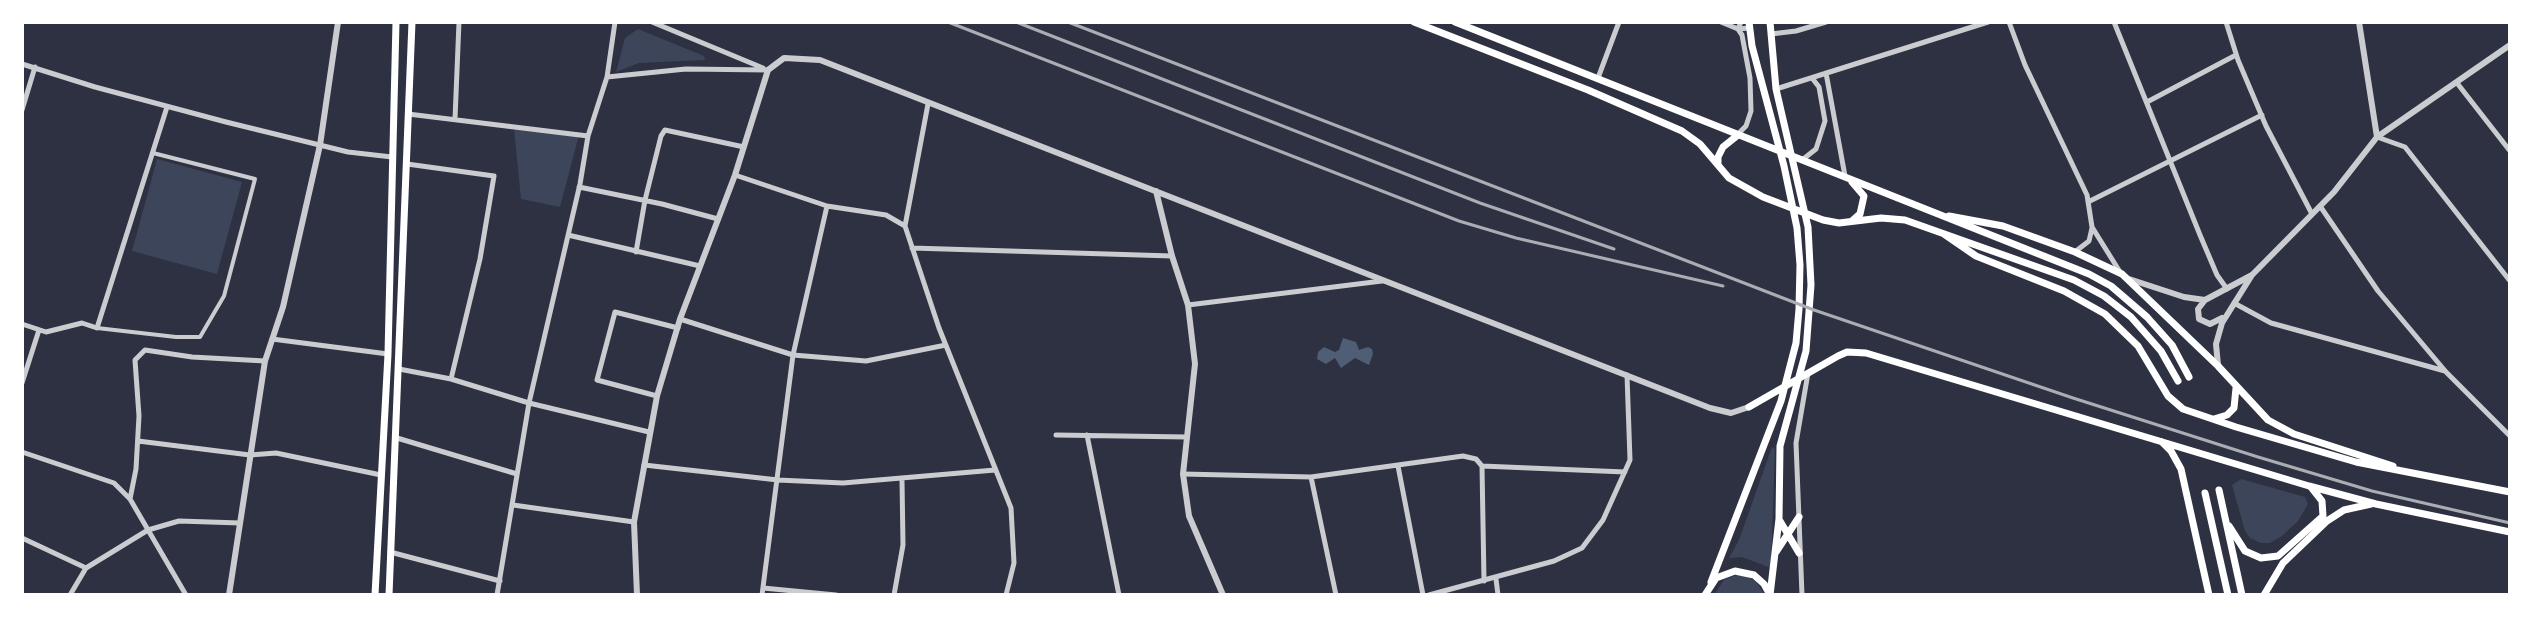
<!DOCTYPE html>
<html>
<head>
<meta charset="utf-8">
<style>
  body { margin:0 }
  #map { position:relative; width:2532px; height:617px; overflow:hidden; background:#2d3142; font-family:"Fira Sans",sans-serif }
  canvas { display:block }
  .frame { position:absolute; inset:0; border:24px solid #fff; pointer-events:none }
</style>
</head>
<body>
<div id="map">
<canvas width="2532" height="617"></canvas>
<div class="frame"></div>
</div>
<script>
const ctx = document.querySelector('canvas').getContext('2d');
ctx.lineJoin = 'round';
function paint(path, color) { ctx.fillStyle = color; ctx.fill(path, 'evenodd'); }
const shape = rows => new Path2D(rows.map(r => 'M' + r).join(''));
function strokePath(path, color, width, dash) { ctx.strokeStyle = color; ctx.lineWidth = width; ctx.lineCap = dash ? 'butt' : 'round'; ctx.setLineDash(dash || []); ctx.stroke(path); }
paint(shape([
  [638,29,704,56,705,60,639,63,616,72,625,38],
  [514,129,579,135,560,207,521,199],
  [157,159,242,182,217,274,132,251],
  [1772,447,1775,449,1771,568,1742,557,1729,558,1739,540],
  [2241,479,2305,497,2308,504,2298,521,2282,536,2270,543,2261,543,2250,538,2245,531,2232,485],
  [1739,574,1755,580,1765,595,1714,595,1724,580]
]), '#3c4559');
paint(shape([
  [1343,338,1356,342,1359,350,1368,347,1372,349,1373,354,1369,365,1355,358,1341,368,1335,358,1326,364,1317,359,1318,352,1324,347,1335,352,1339,350]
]), '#4f5d75');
strokePath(shape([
  [97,328,176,337,200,337,224,296,255,179,153,153]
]), '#caccd0', 4);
strokePath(shape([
  [652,22,763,68],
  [1721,22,1738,29,1749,28],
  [2009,22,2025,65,2087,195,2092,227,2120,272],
  [2114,22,2200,235,2217,275,2227,289],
  [2226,22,2238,60,2266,126,2312,214],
  [1771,34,1796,31,1826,22],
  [22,64,95,87,226,122,348,152,392,157],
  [1826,73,1845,176],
  [607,77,615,22],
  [1598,78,1619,22],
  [2457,83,2510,151],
  [1776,89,1988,22],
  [2147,102,2236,55],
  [928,104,905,226,939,328,1011,508,1014,563,1006,595],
  [22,110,35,67],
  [408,114,588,136],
  [455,119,459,22],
  [1738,134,1746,126,1751,111,1750,78,1742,35,1738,29,1741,22],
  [2377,137,2405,147,2510,281],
  [1802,160,1816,149,1825,121,1819,87,1812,78],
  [407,164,494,176,480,259,451,379],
  [735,175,827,206,886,215,905,226],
  [579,187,662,204,718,219],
  [2088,202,2262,115],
  [2320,206,2378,291,2446,372,2510,436],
  [568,235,700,266],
  [912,248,1172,256],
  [2076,251,2089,241,2092,228],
  [636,252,645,200,661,136,665,130,744,147],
  [2234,303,2271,323,2445,371],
  [1188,305,1382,281],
  [680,319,793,355,866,361,946,345],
  [22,324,46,332,82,323,97,328,167,107],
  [272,339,388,354],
  [399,369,451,379,529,403,649,432],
  [22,383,39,330],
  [657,396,597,380,615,312,678,328],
  [1056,435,1187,437],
  [1087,435,1119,595],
  [397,438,517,474],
  [138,441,250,455,276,453,381,475],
  [22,452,114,483,130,499,186,595],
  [644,465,778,480,843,483,995,470],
  [1398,466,1423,595],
  [1482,466,1625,472],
  [1183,474,1311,477,1463,456,1476,459,1482,466,1484,581],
  [1311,477,1336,595],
  [130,499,136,469,139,416,135,360,145,350,192,357,265,361],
  [513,505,634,522],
  [22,538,86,568],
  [390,552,500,581],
  [1496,579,1498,595],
  [763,588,836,595],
  [70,595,86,568,148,530,179,521,240,523],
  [497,595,529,403,580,184,588,136,607,77,686,69,768,70],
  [762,595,793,355,827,206],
  [894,595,903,545,902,480],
  [1429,595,1554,561,1582,548,1603,520,1630,460,1627,375],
  [1802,595,1796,443,1808,373]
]), '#caccd0', 5);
strokePath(shape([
  [2359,22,2377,137],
  [1156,191,1172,256,1188,305,1195,364,1183,474,1189,516,1223,595],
  [2129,279,2184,297,2205,300,2252,275],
  [2205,300,2198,309,2199,319,2210,324,2222,318],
  [2218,365,2216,344,2222,323,2252,275,2334,192,2377,137,2510,45],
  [229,595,265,361,283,307,320,145,338,22],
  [637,595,634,522,657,396,680,319,735,175,768,70,784,58,820,60,1710,408,1731,413,1749,407]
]), '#caccd0', 6);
strokePath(shape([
  [1414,22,1588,90,1682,131,1700,144,1729,178,1763,197,1823,220,1839,223,1881,218,1905,220,2074,280,2104,296,2131,317,2161,351,2178,381],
  [1455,22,2089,274,2111,286,2147,317,2172,345,2189,377],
  [1770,22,1776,89,1808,227,1811,285,1806,351,1780,446,1779,519,1770,595],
  [1718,164,1718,157,1723,147,1738,135],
  [1852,182,1864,196,1860,214,1852,221],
  [1949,216,2003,226,2075,252,2122,274,2218,366,2268,420,2294,434,2393,466],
  [1944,234,1976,256,2064,291,2105,314,2138,346,2168,396,2183,409,2236,427,2356,462,2510,492],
  [1749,407,1838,356,1847,352,1866,353,2309,486,2376,504,2510,532],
  [2214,419,2227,415,2234,408,2236,388],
  [2162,442,2171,451,2181,469,2209,595],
  [2219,490,2242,595],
  [2205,493,2228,595],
  [1780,521,1799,553],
  [2229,526,2245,551,2261,558,2278,556,2323,516,2322,501,2311,487],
  [1776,552,1799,517],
  [1711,582,1781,401,1796,343,1799,309,1800,265,1797,228,1784,166,1752,46,1749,22],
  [375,595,388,354,396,22],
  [389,595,412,22],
  [1705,595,1716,578,1735,571,1754,575,1764,584,1769,593],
  [2264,595,2283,563,2327,521,2344,510,2371,504]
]), '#fff', 7);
strokePath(shape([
  [948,22,1459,221,1516,238,1723,286],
  [1016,22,1480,203,1614,249],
  [1068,22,1814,310,2073,398,2258,457,2372,491,2510,523]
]), '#abadb3', 3);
</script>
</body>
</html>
